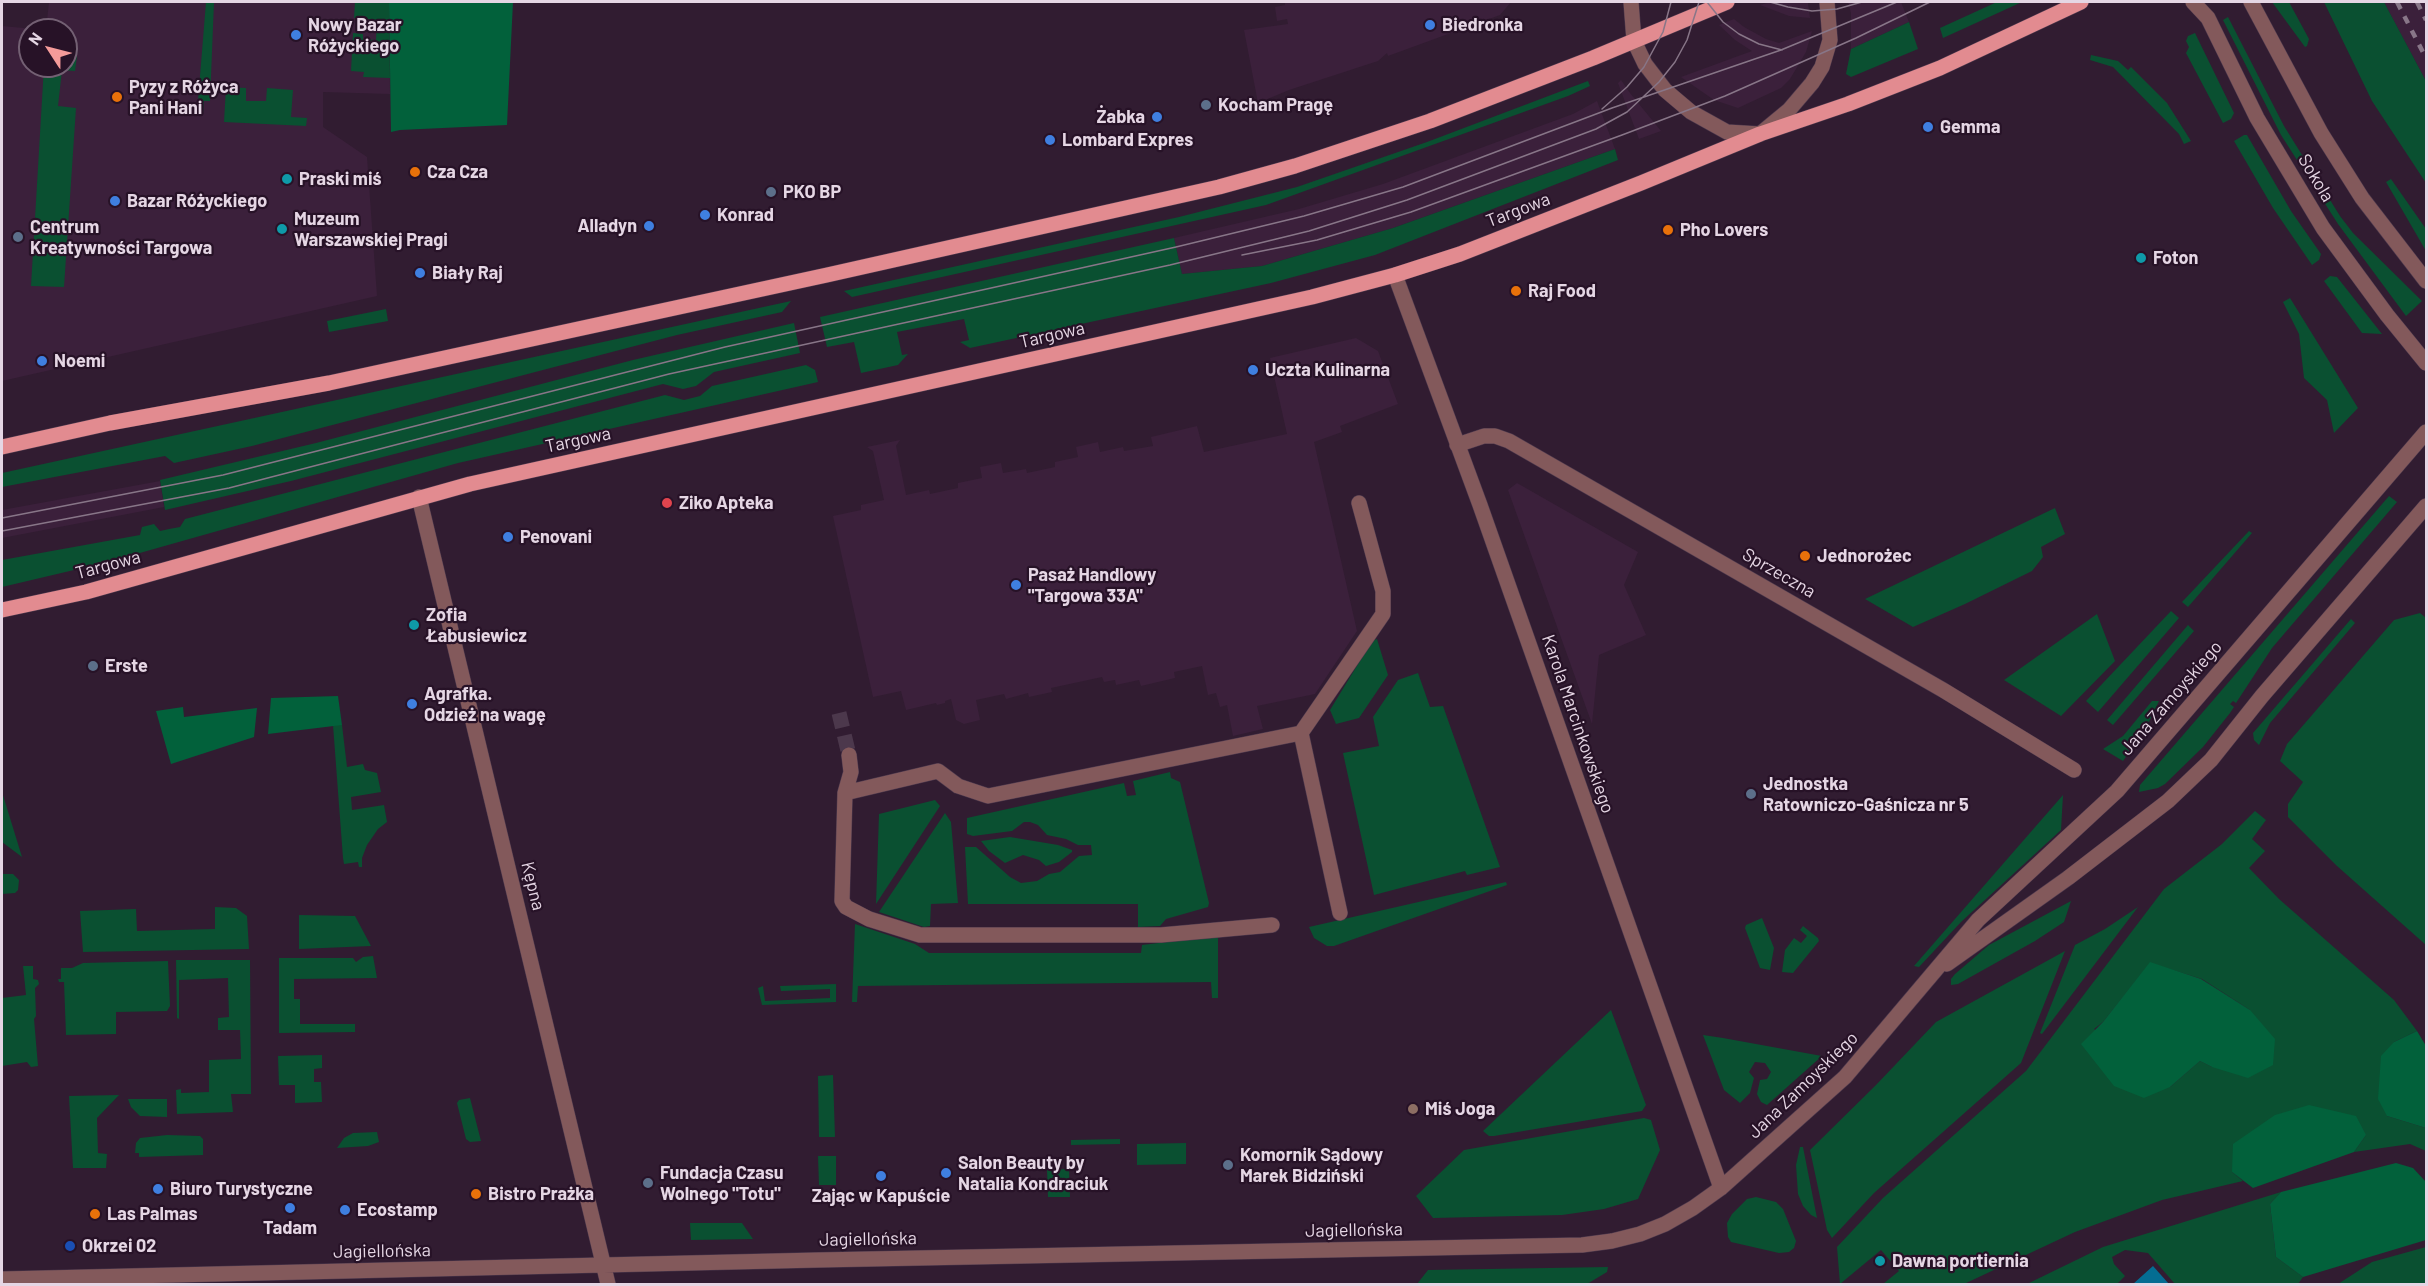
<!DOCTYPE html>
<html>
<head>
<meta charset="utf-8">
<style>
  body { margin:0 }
  #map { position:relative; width:2428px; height:1286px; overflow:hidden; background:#311c31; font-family:Barlow,sans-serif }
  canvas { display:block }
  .frame { position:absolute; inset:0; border:3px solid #e5d6e4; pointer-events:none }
  .north { position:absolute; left:18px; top:18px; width:60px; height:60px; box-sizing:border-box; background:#271227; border:2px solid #736073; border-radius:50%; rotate:306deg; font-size:16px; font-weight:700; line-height:24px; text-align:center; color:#e5d6e4 }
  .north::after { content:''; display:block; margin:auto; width:21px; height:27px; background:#f59b9a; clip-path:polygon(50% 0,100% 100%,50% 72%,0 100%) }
</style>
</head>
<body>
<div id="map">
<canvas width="2428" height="1286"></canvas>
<div class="frame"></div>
<div class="north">N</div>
</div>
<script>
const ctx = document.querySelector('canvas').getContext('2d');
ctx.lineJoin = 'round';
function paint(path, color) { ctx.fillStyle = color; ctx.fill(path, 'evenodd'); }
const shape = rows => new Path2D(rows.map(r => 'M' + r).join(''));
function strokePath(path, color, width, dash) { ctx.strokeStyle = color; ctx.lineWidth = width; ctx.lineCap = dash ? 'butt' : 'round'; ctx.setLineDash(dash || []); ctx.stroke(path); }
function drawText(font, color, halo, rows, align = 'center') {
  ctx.font = font + ' Barlow,sans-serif'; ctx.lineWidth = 4.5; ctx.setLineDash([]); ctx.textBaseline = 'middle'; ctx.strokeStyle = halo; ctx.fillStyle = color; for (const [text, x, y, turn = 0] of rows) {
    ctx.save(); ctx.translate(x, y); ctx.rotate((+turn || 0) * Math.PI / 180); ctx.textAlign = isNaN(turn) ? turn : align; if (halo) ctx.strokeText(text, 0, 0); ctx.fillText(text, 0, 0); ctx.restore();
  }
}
paint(shape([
  [49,2,389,2,390,94,323,92,323,127,367,157,377,296,2,381,2,26,45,30,30,30,30,66,66,66,66,30,46,30],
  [1285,2,1511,2,1500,15,1388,56,1387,53,1378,61,1289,90,1258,103,1244,30,1288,24,1287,19,1277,21,1275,7,1285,5],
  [1771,2,1808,3,1810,18,1789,16,1760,5],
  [1848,2,1901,2,1909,22,1851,49,1851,13],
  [2384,2,2426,2,2426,81,2395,23],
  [1734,19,1744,27,1766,39,1779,43,1812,31,1806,52,1790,79,1781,88,1738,108,1714,100,1681,77,1752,51,1735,40,1719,25],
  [1621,80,1630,93,1661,131,1639,139,1618,83],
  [1597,101,1615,149,1393,228,1262,266,1182,274,1174,238,1299,209,1383,184,1573,114],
  [1356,338,1378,351,1398,404,1340,426,1342,432,1314,442,1357,631,1315,694,1257,706,1263,729,1233,736,1227,705,1220,707,1216,693,1208,695,1202,666,1174,672,1175,678,1141,686,1139,680,1116,685,1115,680,1104,682,1102,677,1051,688,1052,692,1029,697,1028,693,1006,699,1004,694,976,700,980,720,964,724,956,720,951,699,945,701,945,703,937,705,936,703,906,710,901,691,873,697,833,516,861,510,861,505,884,500,873,451,867,447,900,440,896,446,906,495,929,490,930,494,958,488,958,483,982,478,980,467,1001,463,1003,473,1026,469,1027,473,1055,467,1055,462,1078,457,1076,447,1098,442,1100,452,1123,447,1124,451,1153,446,1151,437,1197,426,1204,452,1287,434,1270,358],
  [160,481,164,507,2,538,2,510],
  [1517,483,1638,552,1624,585,1646,635,1599,655,1592,724,1508,490]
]), '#3b203b');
paint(shape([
  [206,2,214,2,210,101,204,101,203,114,197,113],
  [355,2,389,2,390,78,363,77,364,72,351,71,353,33,363,34,363,39,376,40,377,20,354,18],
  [1997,2,2022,2,1943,38,1940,28],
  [2272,2,2289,2,2309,39,2307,46,2305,47],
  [2324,2,2384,2,2426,81,2426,183,2372,101],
  [2228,17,2284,126,2340,216,2353,233,2422,301,2406,316,2338,224,2281,135,2223,20],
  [1909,22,1918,49,1851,77,1846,74,1851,49],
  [2195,33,2234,113,2231,119,2223,123,2186,53,2189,47,2186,41,2188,36],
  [66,55,77,56,75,71,62,70,58,106,76,108,64,287,31,286,44,66,66,66],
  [2091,55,2118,61,2128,70,2131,67,2167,103,2191,141,2184,144,2179,134,2113,67,2090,60],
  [1588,81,1590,86,1568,96,1266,205,852,297,844,291,1179,217,1297,187,1427,142],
  [226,87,246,88,246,101,266,101,267,88,293,90,291,117,307,118,306,126,224,122],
  [2244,135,2247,135,2291,211,2321,254,2319,260,2312,265,2273,208,2234,141],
  [1615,149,1618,160,1375,255,1271,283,970,348,960,342,969,340,964,319,897,332,902,355,908,354,898,365,861,373,854,342,827,347,820,317,1174,238,1182,274,1262,266,1393,228],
  [2391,179,2426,229,2426,251,2386,182],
  [2330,276,2337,277,2382,334,2362,333,2324,281],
  [2290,298,2358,408,2334,433,2327,400,2304,378,2299,334,2283,302],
  [791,301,782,312,677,335,252,446,174,463,165,456,2,487,2,473],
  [386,309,388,321,329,332,327,321],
  [794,323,800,353,714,372,696,386,683,389,663,384,291,481,165,510,160,480,316,443,633,360],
  [806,365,815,370,818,382,458,463,108,562,2,587,2,560,140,535,142,527,154,524,160,531,169,529,180,527,185,519,665,395,684,400,700,396,712,386],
  [2389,496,2397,502,2272,648,2236,703,2233,701,2230,704,2234,707,2230,713,2203,747,2165,784,2158,788,2139,792,2140,785],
  [2055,508,2065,534,2041,547,2043,557,2032,571,1965,604,1913,627,1865,599],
  [2249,531,2252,533,2188,607,2182,602],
  [2171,611,2179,618,2098,712,2086,701],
  [2420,613,2426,618,2426,945,2337,866,2288,817,2288,804,2303,782,2280,761,2287,744,2394,620],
  [2097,614,2115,661,2061,716,2004,680],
  [2351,619,2355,623,2270,723,2259,745,2254,740,2253,733],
  [2188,625,2194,631,2113,725,2107,720],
  [1377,639,1388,675,1359,718,1336,724,1330,710,1372,641],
  [1418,673,1430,707,1443,706,1500,867,1467,875,1465,871,1374,895,1343,753,1379,746,1373,717,1398,680],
  [2152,701,2159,701,2146,728,2123,761,2103,749,2123,736],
  [333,725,342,725,347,767,363,764,365,770,377,773,381,792,351,797,352,810,384,805,387,822,378,829,367,845,362,858,362,867,359,867,358,862,344,864,343,858],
  [1170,772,1171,778,1180,782,1209,903,1208,907,1166,919,1160,926,1138,927,1138,904,968,904,965,847,976,847,1010,877,1021,883,1037,881,1049,874,1060,872,1079,856,1092,855,1091,845,1078,845,1066,839,1047,835,1038,825,1030,822,1024,822,1012,831,973,836,967,834,967,818,1124,783,1127,796,1136,795,1133,781],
  [2,792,22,857,2,842],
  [2063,795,2061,830,1961,922,1919,967,1914,966],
  [935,800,940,806,876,904,879,814],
  [2255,811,2266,820,2252,839,2265,851,2249,868,2279,899,2394,1000,2417,1031,2394,1042,2387,1116,2426,1128,2426,1151,2410,1144,2354,1152,2366,1135,2232,1172,2243,1181,2162,1200,2075,1232,1964,1284,1883,1284,1899,1271,1881,1250,1840,1284,1837,1247,1883,1198,2026,1071,2164,889,2222,844],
  [2150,963,2202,979,2250,1010,2212,1067,2200,1061,2170,1087,2094,1029,2103,1022],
  [945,813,951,822,958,903,931,904,930,926,924,927,879,912],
  [1010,837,1058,845,1072,850,1072,852,1059,862,1046,866,1039,860,1023,855,1005,863,989,851,981,841],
  [13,874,19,880,18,890,15,893,2,894,2,874],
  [1506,882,1507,885,1334,946,1327,946,1314,938,1309,927],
  [2071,901,2064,922,2035,941,1958,984,1951,985,1951,979,1955,974,1989,945],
  [215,907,236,908,247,916,249,949,83,952,80,911,136,909,137,931,215,929],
  [2138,907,2042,1034,2040,1033,2075,945,2105,929],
  [299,915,355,916,371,946,299,949],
  [1762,918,1774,948,1770,970,1760,968,1745,928,1746,925],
  [855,924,915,944,929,953,1141,953,1142,945,1216,936,1218,938,1218,998,1212,998,1211,982,858,986,857,1002,852,1002],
  [1803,926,1818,938,1819,941,1793,973,1782,972,1785,950,1794,938,1801,943,1807,936,1800,930],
  [2065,951,2021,1063,1874,1193,1832,1238,1827,1230,1810,1150,1876,1085,1936,1022],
  [373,956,377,978,294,979,294,999,300,999,300,1024,355,1024,355,1032,279,1033,279,958,353,958,356,962,363,957],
  [176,960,250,960,251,1094,231,1094,233,1112,177,1114,176,1090,181,1089,181,1093,209,1092,209,1060,241,1059,240,1030,218,1030,218,1018,229,1017,228,978,179,980,179,1019,177,1018],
  [168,961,170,1006,167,1011,116,1012,116,1034,66,1035,64,982,59,982,58,979,61,979,61,968,72,968,83,963],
  [23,966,33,966,33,979,38,980,39,984,35,988,36,1016,34,1019,38,1066,31,1067,27,1062,2,1066,2,998,26,995],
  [836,984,836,1002,762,1005,758,988,763,986,765,1001,830,998,830,989,781,991,780,986],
  [1611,1010,1646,1105,1642,1111,1494,1136,1489,1136,1483,1131],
  [1703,1035,1723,1038,1822,1056,1767,1105,1761,1102,1757,1094,1760,1080,1767,1079,1771,1072,1765,1063,1755,1062,1749,1072,1754,1078,1750,1093,1740,1103,1724,1090],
  [322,1055,322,1068,314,1069,314,1082,321,1082,322,1102,295,1103,295,1085,279,1085,278,1056],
  [833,1075,835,1137,819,1137,818,1076],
  [119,1095,97,1118,98,1153,107,1154,106,1168,73,1168,69,1096],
  [470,1098,481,1141,470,1142,466,1139,457,1103,459,1100],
  [128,1099,167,1099,167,1117,140,1116,131,1107],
  [1644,1118,1651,1120,1660,1150,1638,1199,1604,1209,1562,1215,1433,1218,1416,1196,1464,1150],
  [377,1132,379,1142,368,1146,337,1148,344,1138,353,1133],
  [167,1135,200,1136,203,1139,203,1155,139,1157,139,1153,135,1153,136,1143,140,1138],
  [1120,1139,1120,1144,1071,1145,1071,1140],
  [1186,1143,1186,1164,1137,1165,1137,1144],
  [1800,1147,1803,1147,1817,1218,1811,1215,1803,1206,1798,1194,1796,1165],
  [818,1156,836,1156,836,1185,819,1185],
  [1069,1169,1070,1197,1048,1197,1047,1170],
  [2281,1192,2270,1204,2276,1257,2303,1277,2298,1284,2175,1284,2148,1253,2125,1250,2112,1257,2114,1264,2125,1276,2117,1284,2027,1284,2103,1247],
  [1756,1197,1776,1202,1783,1209,1796,1241,1794,1248,1789,1252,1779,1253,1731,1242,1728,1237,1727,1223,1732,1214,1747,1199],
  [690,1223,742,1223,753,1239,691,1240],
  [2426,1247,2426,1284,2338,1284,2372,1262],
  [1608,1267,1607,1272,1587,1284,1417,1284,1428,1270]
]), '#0a5031');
paint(shape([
  [389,2,513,2,507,125,400,130,391,132],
  [338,696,342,725,268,734,271,698],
  [183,707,184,717,257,708,254,737,171,764,156,711],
  [2150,962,2201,979,2250,1010,2275,1039,2273,1065,2248,1078,2212,1067,2200,1061,2170,1087,2144,1098,2114,1086,2081,1044,2103,1022],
  [2417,1031,2426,1046,2426,1128,2387,1116,2378,1099,2381,1056,2394,1042],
  [2309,1105,2356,1116,2366,1135,2354,1152,2253,1188,2232,1172,2233,1144,2275,1115],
  [2396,1163,2413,1168,2426,1182,2426,1240,2303,1277,2276,1257,2270,1204,2281,1192]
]), '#02613b');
paint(shape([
  [2153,1266,2169,1284,2133,1284]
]), '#046d92');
strokePath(shape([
  [839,713,849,755]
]), '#4c384c', 15, [15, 8]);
const minor = shape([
  [1631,2,1634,41,1645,64,1665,90,1691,112,1727,132,1760,134,1789,110,1812,83,1822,67,1830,40,1827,2],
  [2193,2,2208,18,2257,118,2323,228,2387,315,2426,363],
  [2251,2,2321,133,2362,198,2426,281],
  [1395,275,1480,505,1721,1188],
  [1457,445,1484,436,1495,436,1509,441,1943,690,2074,770],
  [419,497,608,1284],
  [1301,733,1340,913],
  [849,755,851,772,845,793,842,901,846,907,869,919,920,935,1161,935,1272,925],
  [845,793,938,771,958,786,988,796,1301,733,1383,614,1383,591,1359,503],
  [1947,964,2068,878,2168,801,2211,760,2262,696,2426,506],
  [2,1279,818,1260,1582,1245,1612,1241,1640,1234,1665,1224,1693,1208,1721,1188,1845,1077,1978,920,2117,791,2426,432]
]);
const major = shape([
  [2,447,110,423,329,383,827,275,1219,187,1295,166,1430,121,1593,58,1727,2],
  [2,610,86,592,470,484,1312,297,1395,275,1460,254,1641,183,1760,134,1848,104,1940,68,2081,2]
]);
strokePath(minor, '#4e3a4e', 16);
strokePath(major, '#4e3a4e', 16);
strokePath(minor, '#83595b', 15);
strokePath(major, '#e28b90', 15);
strokePath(shape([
  [1707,2,1723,22,1739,34,1759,44,1782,50],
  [1770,2,1788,7,1812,11,1837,9,1862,2],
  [1602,109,1627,87,1644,67,1663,32,1671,2],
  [1242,255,1317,240,1411,212,1622,135,1725,96,1856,38,1930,2],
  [2,518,223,475,725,347,1176,247,1304,216,1403,187,1612,108,1781,50,1897,2],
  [2,531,229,488,669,374,1170,265,1309,231,1407,200,1596,129,1627,112,1659,82,1675,62,1687,40,1699,2]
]), '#887688', 1.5);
strokePath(shape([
  [2397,2,2426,58],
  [2417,2,2426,20]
]), '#887688', 4.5, [8, 8]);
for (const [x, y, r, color] of [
  [1430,25,6,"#3f7fe0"],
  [296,35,6,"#3f7fe0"],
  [117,97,6,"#e8710a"],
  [1206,105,6,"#5c6f8a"],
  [1157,117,6,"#3f7fe0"],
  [1928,127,6,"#3f7fe0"],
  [1050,140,6,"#3f7fe0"],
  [415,172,6,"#e8710a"],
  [287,179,6,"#0f9aa8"],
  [771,192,6,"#5c6f8a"],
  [115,201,6,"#3f7fe0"],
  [705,215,6,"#3f7fe0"],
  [649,226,6,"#3f7fe0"],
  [282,229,6,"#0f9aa8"],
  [1668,230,6,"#e8710a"],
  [18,237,6,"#5c6f8a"],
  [2141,258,6,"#0f9aa8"],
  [420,273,6,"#3f7fe0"],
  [1516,291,6,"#e8710a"],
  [42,361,6,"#3f7fe0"],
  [1253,370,6,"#3f7fe0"],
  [667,503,6,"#e0444e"],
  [508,537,6,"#3f7fe0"],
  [1805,556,6,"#e8710a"],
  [1016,585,6,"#3f7fe0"],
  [414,625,6,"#0f9aa8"],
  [93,666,6,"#5c6f8a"],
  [412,704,6,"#3f7fe0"],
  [1751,794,6,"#5c6f8a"],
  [1413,1109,6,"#8d6e63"],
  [1228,1165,6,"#5c6f8a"],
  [946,1173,6,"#3f7fe0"],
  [881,1176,6,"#3f7fe0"],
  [648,1183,6,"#5c6f8a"],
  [158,1189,6,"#3f7fe0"],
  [476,1194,6,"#e8710a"],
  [290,1208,6,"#3f7fe0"],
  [345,1210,6,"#3f7fe0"],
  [95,1214,6,"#e8710a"],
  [70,1246,6,"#1a4fb4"],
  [1880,1261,6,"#0f9aa8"]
]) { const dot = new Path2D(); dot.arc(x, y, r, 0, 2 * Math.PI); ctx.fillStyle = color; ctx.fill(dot); strokePath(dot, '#271227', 2); }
drawText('bold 18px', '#e5d6e4', '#271227', [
  ["Nowy Bazar",308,25],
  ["Różyckiego",308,46],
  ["Biedronka",1442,25],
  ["Pyzy z Różyca",129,87],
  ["Pani Hani",129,108],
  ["Kocham Pragę",1218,105],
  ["Żabka",1145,117,"right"],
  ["Gemma",1940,127],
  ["Lombard Expres",1062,140],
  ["Cza Cza",427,172],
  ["Praski miś",299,179],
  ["PKO BP",783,192],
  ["Bazar Różyckiego",127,201],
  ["Konrad",717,215],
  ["Muzeum",294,219],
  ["Warszawskiej Pragi",294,240],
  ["Alladyn",637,226,"right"],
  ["Centrum",30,227],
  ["Kreatywności Targowa",30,248],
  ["Pho Lovers",1680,230],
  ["Foton",2153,258],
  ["Biały Raj",432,273],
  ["Raj Food",1528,291],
  ["Noemi",54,361],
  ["Uczta Kulinarna",1265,370],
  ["Ziko Apteka",679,503],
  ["Penovani",520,537],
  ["Jednorożec",1817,556],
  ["Pasaż Handlowy",1028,575],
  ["\"Targowa 33A\"",1028,596],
  ["Zofia",426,615],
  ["Łabusiewicz",426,636],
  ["Erste",105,666],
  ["Agrafka.",424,694],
  ["Odzież na wagę",424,715],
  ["Jednostka",1763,784],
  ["Ratowniczo-Gaśnicza nr 5",1763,805],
  ["Miś Joga",1425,1109],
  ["Komornik Sądowy",1240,1155],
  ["Marek Bidziński",1240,1176],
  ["Salon Beauty by",958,1163],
  ["Natalia Kondraciuk",958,1184],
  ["Fundacja Czasu",660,1173],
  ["Wolnego \"Totu\"",660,1194],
  ["Biuro Turystyczne",170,1189],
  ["Bistro Prażka",488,1194],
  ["Zając w Kapuście",881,1196,"center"],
  ["Ecostamp",357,1210],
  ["Las Palmas",107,1214],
  ["Tadam",290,1228,"center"],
  ["Okrzei 02",82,1246],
  ["Dawna portiernia",1892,1261]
], 'left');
drawText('18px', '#e5d6e4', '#271227', [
  ["Sokola",2316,178,59],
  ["Targowa",1518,210,-21],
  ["Targowa",1052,335,-13],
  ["Targowa",578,440,-12],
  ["Targowa",108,565,-15],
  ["Sprzeczna",1779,573,30],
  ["Jana Zamoyskiego",2171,698,-49],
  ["Karola Marcinkowskiego",1578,724,71],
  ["Kępna",533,886,76],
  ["Jana Zamoyskiego",1803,1085,-44],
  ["Jagiellońska",1354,1230,-1],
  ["Jagiellońska",868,1239,-1],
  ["Jagiellońska",382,1251,-1]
]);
</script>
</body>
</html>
